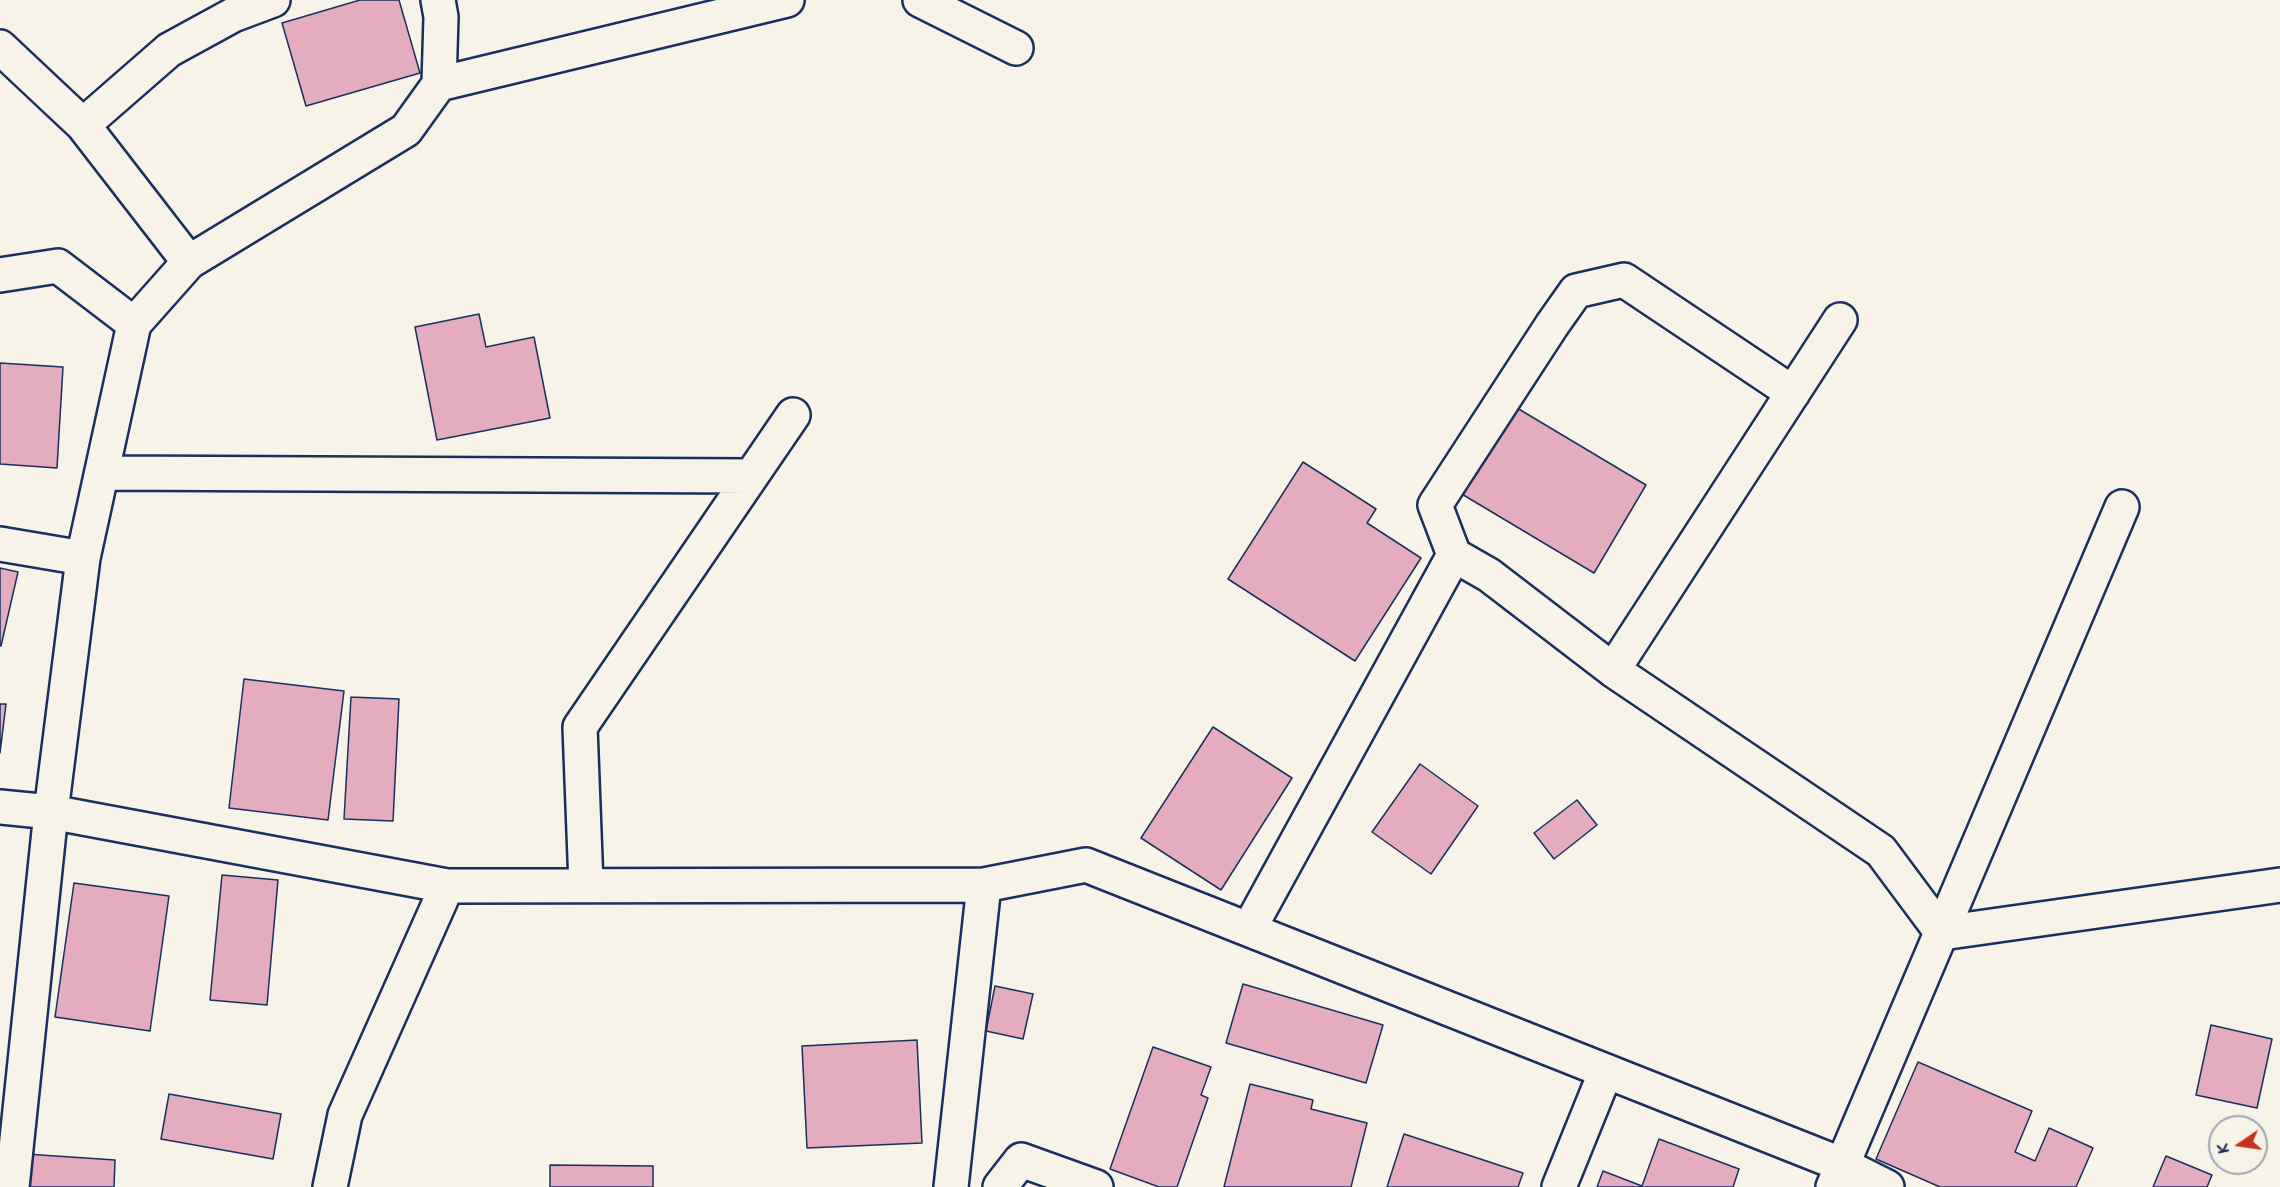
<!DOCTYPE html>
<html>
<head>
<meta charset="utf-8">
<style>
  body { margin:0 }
  #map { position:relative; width:2280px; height:1187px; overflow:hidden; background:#f7f3e8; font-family:Mali,sans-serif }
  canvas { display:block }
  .north { position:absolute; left:2208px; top:1115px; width:60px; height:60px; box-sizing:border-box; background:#f7f3e8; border:2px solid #9fa5b1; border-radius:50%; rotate:257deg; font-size:16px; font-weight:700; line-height:24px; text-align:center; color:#1b2f5e }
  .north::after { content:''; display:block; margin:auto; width:21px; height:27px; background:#c8321e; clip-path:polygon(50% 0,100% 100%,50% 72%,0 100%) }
</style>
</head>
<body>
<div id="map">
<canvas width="2280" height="1187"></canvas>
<div class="north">K</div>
</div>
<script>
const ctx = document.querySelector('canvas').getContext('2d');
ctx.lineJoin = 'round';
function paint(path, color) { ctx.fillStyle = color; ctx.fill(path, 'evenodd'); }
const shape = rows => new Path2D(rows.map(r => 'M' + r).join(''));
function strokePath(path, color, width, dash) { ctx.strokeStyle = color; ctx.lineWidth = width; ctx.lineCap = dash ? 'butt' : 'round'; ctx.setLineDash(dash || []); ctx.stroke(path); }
const building = shape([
  [360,0,399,0,420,73,306,106,282,23,360,0],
  [479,314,486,347,534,337,550,418,437,440,415,327,479,314],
  [0,363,63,367,57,468,0,464,0,363],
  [1507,402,1646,485,1594,573,1455,490,1507,402],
  [1303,462,1376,509,1367,523,1421,558,1355,661,1228,579,1303,462],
  [0,568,18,572,1,646,0,646,0,568],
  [244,679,344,691,328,820,229,808,244,679],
  [351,697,399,699,393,821,344,819,351,697],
  [0,704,6,704,0,753,0,704],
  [1213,727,1292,778,1221,890,1141,838,1213,727],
  [1420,764,1478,806,1431,874,1372,832,1420,764],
  [1577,800,1597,825,1554,859,1534,833,1577,800],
  [222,875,278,880,267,1005,210,1000,222,875],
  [74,883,169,896,150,1031,55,1017,74,883],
  [1243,984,1383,1025,1366,1083,1226,1043,1243,984],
  [995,986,1033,994,1023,1039,986,1031,995,986],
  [2211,1025,2272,1039,2257,1108,2196,1095,2211,1025],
  [917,1040,922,1143,807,1148,802,1046,917,1040],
  [1153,1047,1211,1067,1201,1095,1208,1098,1177,1187,1159,1187,1110,1169,1153,1047],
  [1918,1062,2032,1111,2015,1152,2035,1161,2049,1128,2093,1148,2076,1187,1940,1187,1876,1159,1918,1062],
  [1250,1084,1313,1100,1311,1109,1367,1123,1351,1187,1224,1187,1250,1084],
  [169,1094,281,1114,273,1159,161,1139,169,1094],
  [1404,1134,1523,1173,1518,1187,1387,1187,1404,1134],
  [1659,1139,1739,1169,1733,1187,1597,1187,1603,1171,1642,1186,1659,1139],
  [26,1154,115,1160,114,1187,24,1187,26,1154],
  [2166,1156,2212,1175,2207,1187,2153,1187,2166,1156],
  [550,1165,653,1166,653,1187,550,1187,550,1165]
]);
paint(building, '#e4acbe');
strokePath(building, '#1b2f5e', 1.5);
const minor = shape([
  [920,0,1016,48],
  [0,47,83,125,189,262],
  [439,84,787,0],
  [83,125,169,50,233,15,273,0],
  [0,275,58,266,134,324],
  [103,473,751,476],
  [0,544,83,558],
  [1454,555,1435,505,1552,325,1576,291,1624,280,1793,393],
  [1613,670,1840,320],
  [0,807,51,812,447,886,984,885,1086,865,1843,1165,1887,1187],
  [586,885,580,727,793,415],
  [1249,929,1454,555,1489,575,1613,670,1881,851,1942,933,2280,885],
  [12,1187,51,812,83,558,134,324,189,262,406,130,439,84,441,17,438,0],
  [330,1187,345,1115,447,886],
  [951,1187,984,885],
  [1000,1187,1021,1160,1096,1187],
  [1559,1187,1606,1071],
  [1833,1187,2122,507]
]);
strokePath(minor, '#1b2f5e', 38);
strokePath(minor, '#f7f3e8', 33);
</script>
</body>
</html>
